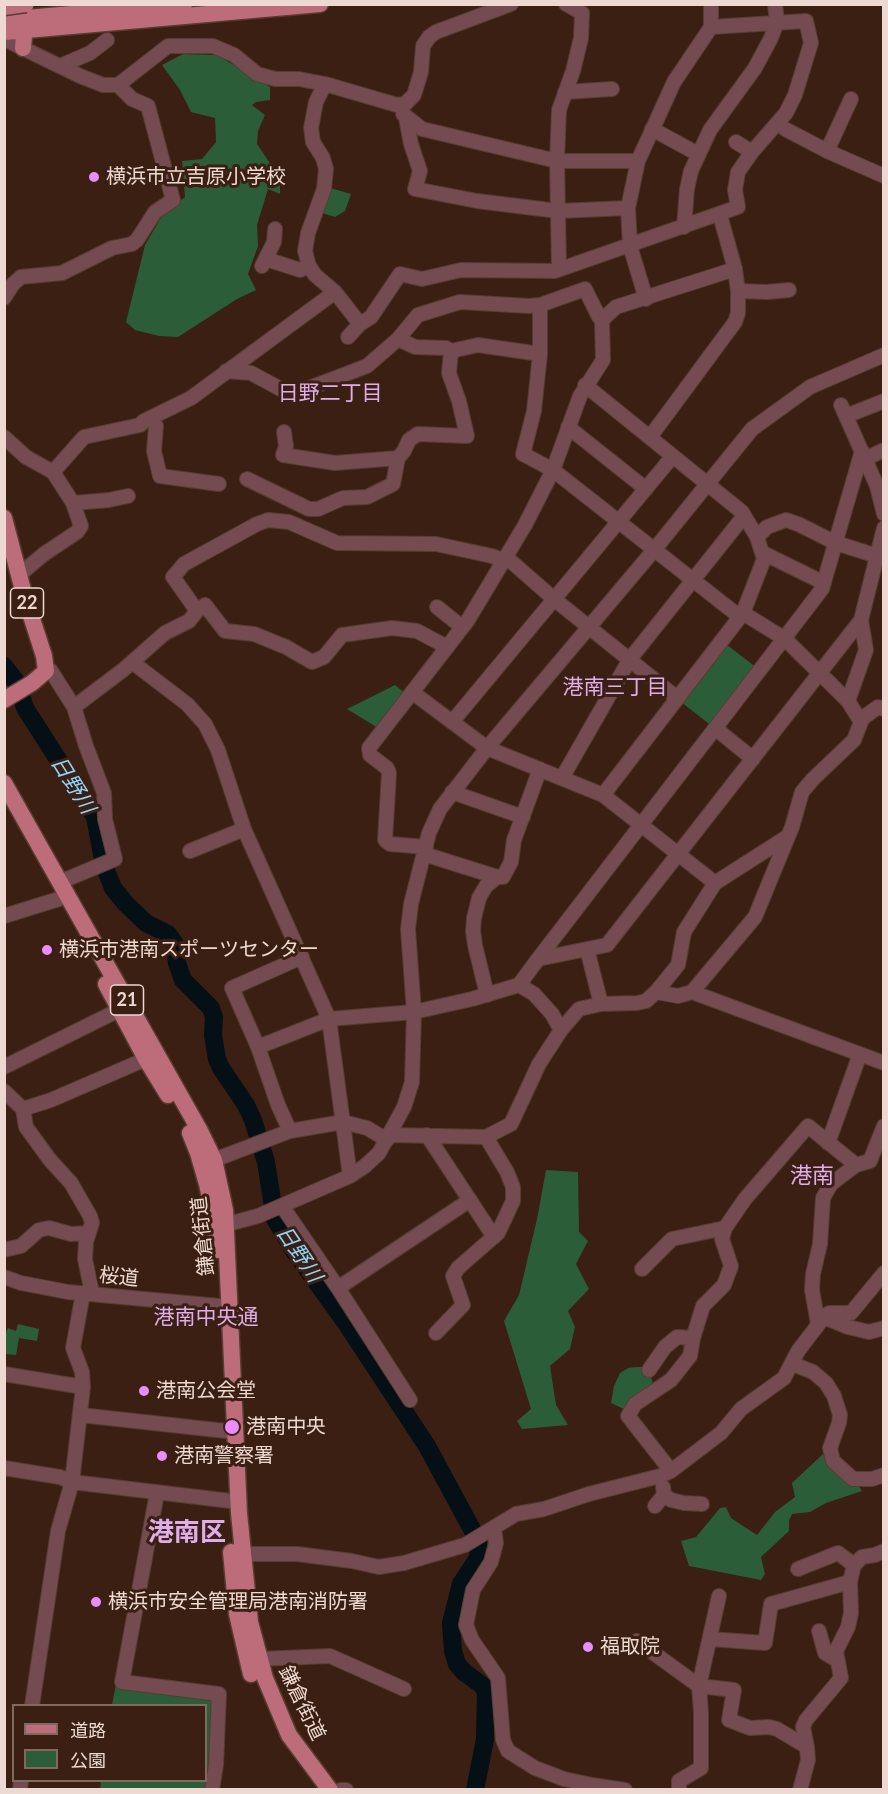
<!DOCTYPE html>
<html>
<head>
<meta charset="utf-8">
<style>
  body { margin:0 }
  #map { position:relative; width:888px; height:1794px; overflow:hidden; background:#3b1f12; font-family:Lato,"Noto Sans JP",sans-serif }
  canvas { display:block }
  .frame { position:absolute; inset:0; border:6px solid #edd9d1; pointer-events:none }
  .legend { position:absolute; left:12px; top:1704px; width:195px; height:78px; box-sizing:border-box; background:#3b1f12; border:2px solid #82695e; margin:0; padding:8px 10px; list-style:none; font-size:18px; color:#edd9d1 }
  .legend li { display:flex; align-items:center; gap:12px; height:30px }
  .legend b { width:30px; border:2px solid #82695e }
</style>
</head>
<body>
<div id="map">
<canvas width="888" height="1794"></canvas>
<div class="frame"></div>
<ul class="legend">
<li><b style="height:8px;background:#bd6c7a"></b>道路</li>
<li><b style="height:16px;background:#2a5d38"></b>公園</li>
</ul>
</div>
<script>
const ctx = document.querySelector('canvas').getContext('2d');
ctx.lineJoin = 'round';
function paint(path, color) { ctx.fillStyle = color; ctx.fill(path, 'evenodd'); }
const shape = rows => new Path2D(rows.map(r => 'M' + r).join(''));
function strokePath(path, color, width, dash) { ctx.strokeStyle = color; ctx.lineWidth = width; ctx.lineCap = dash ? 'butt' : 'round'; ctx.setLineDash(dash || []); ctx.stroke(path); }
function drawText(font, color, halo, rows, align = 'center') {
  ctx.font = font + ' Lato,"Noto Sans JP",sans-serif'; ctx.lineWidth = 6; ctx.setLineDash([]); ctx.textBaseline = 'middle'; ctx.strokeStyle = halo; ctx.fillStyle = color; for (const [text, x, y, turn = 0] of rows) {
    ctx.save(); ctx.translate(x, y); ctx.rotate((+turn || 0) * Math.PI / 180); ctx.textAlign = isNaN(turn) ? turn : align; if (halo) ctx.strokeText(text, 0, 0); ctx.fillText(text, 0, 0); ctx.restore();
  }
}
paint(shape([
  [183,54,217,55,270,87,270,100,256,102,252,105,265,115,258,131,257,144,280,178,280,194,268,189,257,225,258,246,248,274,256,290,237,299,178,337,159,336,135,330,126,322,145,245,163,214,185,197,182,161,202,159,216,142,215,118,191,112,180,90,162,65],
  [327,187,351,194,345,211,335,217,319,212],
  [726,644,757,668,713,727,681,702],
  [395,685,406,694,378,728,347,709],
  [546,1170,578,1172,579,1232,588,1241,576,1264,589,1289,568,1311,575,1327,570,1349,550,1366,556,1405,568,1425,522,1429,517,1421,531,1409,504,1321,519,1295,537,1219],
  [18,1324,39,1329,37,1341,19,1338,16,1355,5,1354,6,1332,8,1328,16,1331],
  [637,1367,643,1367,651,1376,653,1384,626,1410,611,1403,614,1386,620,1373,628,1368],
  [823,1454,840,1475,858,1485,862,1491,826,1503,810,1512,792,1514,789,1521,789,1531,761,1557,765,1574,761,1580,689,1566,681,1541,696,1537,720,1508,726,1507,731,1518,757,1535,775,1512,795,1497,792,1483],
  [116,1684,213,1697,211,1766,207,1789,100,1790,101,1781,206,1780,206,1706,112,1705]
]), '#2a5d38');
strokePath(shape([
  [4,666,17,683,25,708,95,817,104,865,113,888,126,904,146,923,168,934,175,944,177,963,183,980,211,1008,214,1017,213,1035,217,1059,221,1068,246,1105,253,1120,266,1162,275,1219,294,1251,346,1323,427,1446,475,1535,479,1547,478,1558,461,1584,451,1623,453,1651,457,1664,464,1672,483,1686,486,1693,485,1739,475,1790]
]), '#040f16', 18);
const minor = shape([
  [4,39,80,76,103,85,118,85,168,46,213,46,234,55,257,74,275,79,299,79,325,84,397,105,405,104,414,95,421,72,423,46,429,37,436,32,511,4],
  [60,66,90,53,107,40],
  [325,84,316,102,311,128,313,142,323,158,326,169,324,189,308,233,305,251,309,266,315,275,335,292],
  [565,92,612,89],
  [403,114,422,129,557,161,638,161],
  [406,118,411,144,420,171,415,189,477,201,558,211,628,208],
  [652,129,698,154],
  [785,129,827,151,884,176],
  [736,142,752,152],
  [827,151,851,99],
  [684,227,687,189,691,171,710,130,755,68,771,38,777,22,775,4],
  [266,259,300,270,309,266],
  [262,266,274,242,275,229],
  [559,269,557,161,559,110,573,71,581,38,582,13,566,4],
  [738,291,767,292,789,290],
  [4,298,13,284,21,277,62,273,112,248,132,244,137,240,155,212,173,200,148,106,132,99,118,85],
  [646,299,630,246,628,208,638,161,674,82,711,27,711,4],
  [540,305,540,354,534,411,523,454,553,470,740,617],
  [348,337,360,324,371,317,400,274,422,279,461,270,555,271,738,207,735,190,738,172,752,152,786,113,795,95,811,43,806,21,711,27],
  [451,351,478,345,540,354],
  [226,371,251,373,288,393,304,390,367,366,398,339,418,315,460,302,529,306,540,305,585,289,599,317,602,320],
  [585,385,742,512,757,537,764,559,743,613,603,795],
  [841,405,877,486,884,514],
  [846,416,884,401],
  [156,426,154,451,160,476,219,484],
  [568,427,646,489],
  [284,432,286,446,283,455,335,463,398,458],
  [4,437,26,457,53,472,73,503,81,526,77,532,44,554,19,575],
  [650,437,735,322,738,313,738,291,735,269,720,215],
  [865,459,884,450],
  [53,472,84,437,140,425,144,421,191,398,335,292,360,324],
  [247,479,309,509,318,509,343,498,367,497,393,484,398,458,404,451,409,440,418,434,467,436,459,401,449,373,451,351,446,348,415,347,398,339],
  [73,503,109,500,128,496],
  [757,537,767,527,786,520,798,524,836,543,877,556],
  [763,553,824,583],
  [506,557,554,599,677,698],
  [437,607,462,627],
  [197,611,173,577,184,564,257,524,268,520,289,522,337,543,436,544,492,556,504,561],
  [132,662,187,704,205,724,218,750,244,829,329,1019,350,1176],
  [46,671,51,671,74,707,86,746,104,793,105,819,115,859,60,882],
  [412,692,487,748,603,795,715,883],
  [848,701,866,650,861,620],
  [74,707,123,670,165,633,189,621,197,611,205,605,225,631,254,634,286,647,312,662,324,657,342,635,392,628,417,631,447,647],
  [860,720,878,707,884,709],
  [452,722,673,456],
  [715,728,753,759],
  [562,778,630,659,744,516],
  [452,792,523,817],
  [426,847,390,844,385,840,389,773,387,768,370,755,369,748,468,620,525,525,553,470,580,396,603,360,602,320,616,307,735,269],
  [190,851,244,829],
  [424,854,497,877,503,877,511,862,514,840,540,769],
  [4,916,59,899],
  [587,949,601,1004,637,1003,646,1001,656,992,678,996,692,992,755,917,792,827,802,792,813,779,854,740,861,722,848,701,785,639,743,613],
  [538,959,822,589,862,451],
  [519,985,534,994,552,1014,561,1030],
  [656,992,678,965,684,932,715,883,787,837],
  [692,992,884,1063],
  [487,995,475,945,473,931,474,918,479,898,486,886,497,877],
  [258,1047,329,1019,414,1012,472,999,519,985,538,959,607,945,861,620,884,528],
  [4,1067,119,1010],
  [4,1091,23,1109,26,1127,50,1160,71,1183,90,1216,92,1223,86,1242,85,1259,92,1293],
  [23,1109,51,1100,146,1059],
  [290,1131,278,1105,258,1047,232,988,302,957],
  [390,1135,486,1137,511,1124,539,1064,561,1030,579,1009,601,1004],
  [427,1135,494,1237],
  [828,1143,860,1054],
  [214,1160,290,1131,343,1122,367,1128,387,1140],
  [282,1206,338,1288,410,1400],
  [217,1227,258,1216,350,1176,365,1166,379,1153,404,1107,412,1082,414,1012,408,929,411,904,429,833,440,809,487,748,654,550,752,429,810,387,884,355],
  [725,1228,745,1199,808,1126,856,1165],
  [4,1250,21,1246,39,1230,49,1228,71,1234,89,1233],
  [642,1269,672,1239,725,1228,722,1239,731,1266,724,1285,703,1306,693,1338,690,1356,671,1380,635,1404,628,1416,671,1471],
  [4,1277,21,1283,68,1292,230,1307],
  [338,1288,470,1200],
  [824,1317,848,1327,869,1332,884,1328],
  [818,1324,812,1290,813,1274,820,1244,823,1198,831,1184,856,1165,870,1161,884,1126],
  [436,1333,463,1305,453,1276,458,1268,498,1233,513,1201,513,1187,507,1172,486,1137],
  [793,1364,813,1372,826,1383,834,1396,840,1415,839,1423,830,1448,833,1461,853,1479,872,1479,884,1475],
  [649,1370,665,1347,677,1337,693,1338],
  [4,1374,83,1387],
  [80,1415,226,1431],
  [4,1468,60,1477,72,1482,239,1502],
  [157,1493,122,1682,219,1694,216,1765,212,1790],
  [664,1495,671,1500,684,1503,702,1504],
  [655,1506,664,1495,663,1487],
  [494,1528,496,1543,491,1562,473,1590,466,1625,472,1640,498,1678,503,1740,508,1751,535,1768,564,1779,592,1785,625,1790],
  [242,1554,297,1554,352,1561,379,1567,404,1563,465,1545,516,1514,544,1509,589,1494,660,1476,671,1471,721,1433,741,1409,784,1378,798,1351,824,1317,829,1313,851,1313,884,1273],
  [798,1569,838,1553,854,1565],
  [819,1631,825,1653,837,1660],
  [710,1639,765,1643,771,1604,850,1582],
  [637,1641,699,1686,734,1690,729,1720,750,1728,769,1727,777,1729,807,1747,808,1760,800,1790],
  [259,1659,330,1656,404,1689],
  [32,1706,58,1531,72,1482,83,1387,82,1372,73,1348,83,1293],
  [807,1747,803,1727,806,1720,841,1678,836,1651,848,1627,851,1613,850,1582,854,1565,862,1557,875,1555,884,1551],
  [20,1790,21,1780],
  [341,1790,346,1790],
  [679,1790,679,1781,701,1768,701,1713,699,1686,719,1596]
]);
const major = shape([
  [4,20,184,4],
  [4,32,320,4],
  [23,48,24,36,28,30],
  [4,518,24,594,44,656,46,671,32,683,4,700],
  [4,783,200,1131,214,1160,225,1210,239,1513,250,1622,265,1678,289,1735,330,1790],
  [106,984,146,1059,168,1095],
  [190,1133,198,1153,207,1184,213,1213,217,1250],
  [231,1552,237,1614,251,1674]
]);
strokePath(minor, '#573d31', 16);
strokePath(major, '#573d31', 19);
strokePath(minor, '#734b51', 14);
strokePath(major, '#bd6c7a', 16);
const majorBridge = shape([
  [4,7,26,4]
]);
strokePath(majorBridge, '#573d31', 19, []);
strokePath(majorBridge, '#bd6c7a', 16);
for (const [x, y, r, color] of [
  [94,177,6,"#e98dfe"],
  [47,950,6,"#e98dfe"],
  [144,1391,6,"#e98dfe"],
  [232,1427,8,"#e98dfe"],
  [162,1456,6,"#e98dfe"],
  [96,1602,6,"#e98dfe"],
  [588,1647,6,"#e98dfe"]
]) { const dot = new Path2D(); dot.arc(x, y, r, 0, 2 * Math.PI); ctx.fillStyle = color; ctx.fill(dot); strokePath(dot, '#3b1f12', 2); }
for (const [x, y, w] of [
  [27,603,33],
  [127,1000,33]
]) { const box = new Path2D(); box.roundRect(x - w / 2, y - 15, w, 30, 4.5); ctx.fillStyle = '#3b1f12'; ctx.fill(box); strokePath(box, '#edd9d1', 1.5); }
drawText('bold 18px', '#edd9d1', null, [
  ["22",27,603],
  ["21",127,1000]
]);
drawText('20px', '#edd9d1', '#3b1f12', [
  ["横浜市立吉原小学校",106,177],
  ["横浜市港南スポーツセンター",59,950],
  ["港南公会堂",156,1391],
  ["港南中央",246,1427],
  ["港南警察署",174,1456],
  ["横浜市安全管理局港南消防署",108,1602],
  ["福取院",600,1647]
], 'left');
drawText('20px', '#edd9d1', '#3b1f12', [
  ["鎌倉街道",203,1236,-96],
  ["桜道",119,1277,6],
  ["鎌倉街道",302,1703,64]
]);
drawText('21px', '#dfadeb', '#3b1f12', [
  ["日野二丁目",330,393],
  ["港南三丁目",615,687],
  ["港南中央通",206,1317]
]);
drawText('italic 21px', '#8ed6fe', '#3b1f12', [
  ["日野川",73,785,58],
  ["日野川",299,1254,56]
]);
drawText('22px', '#dfadeb', '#3b1f12', [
  ["港南",812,1176]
]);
drawText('bold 26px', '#dfadeb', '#3b1f12', [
  ["港南区",187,1533]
]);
</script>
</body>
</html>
